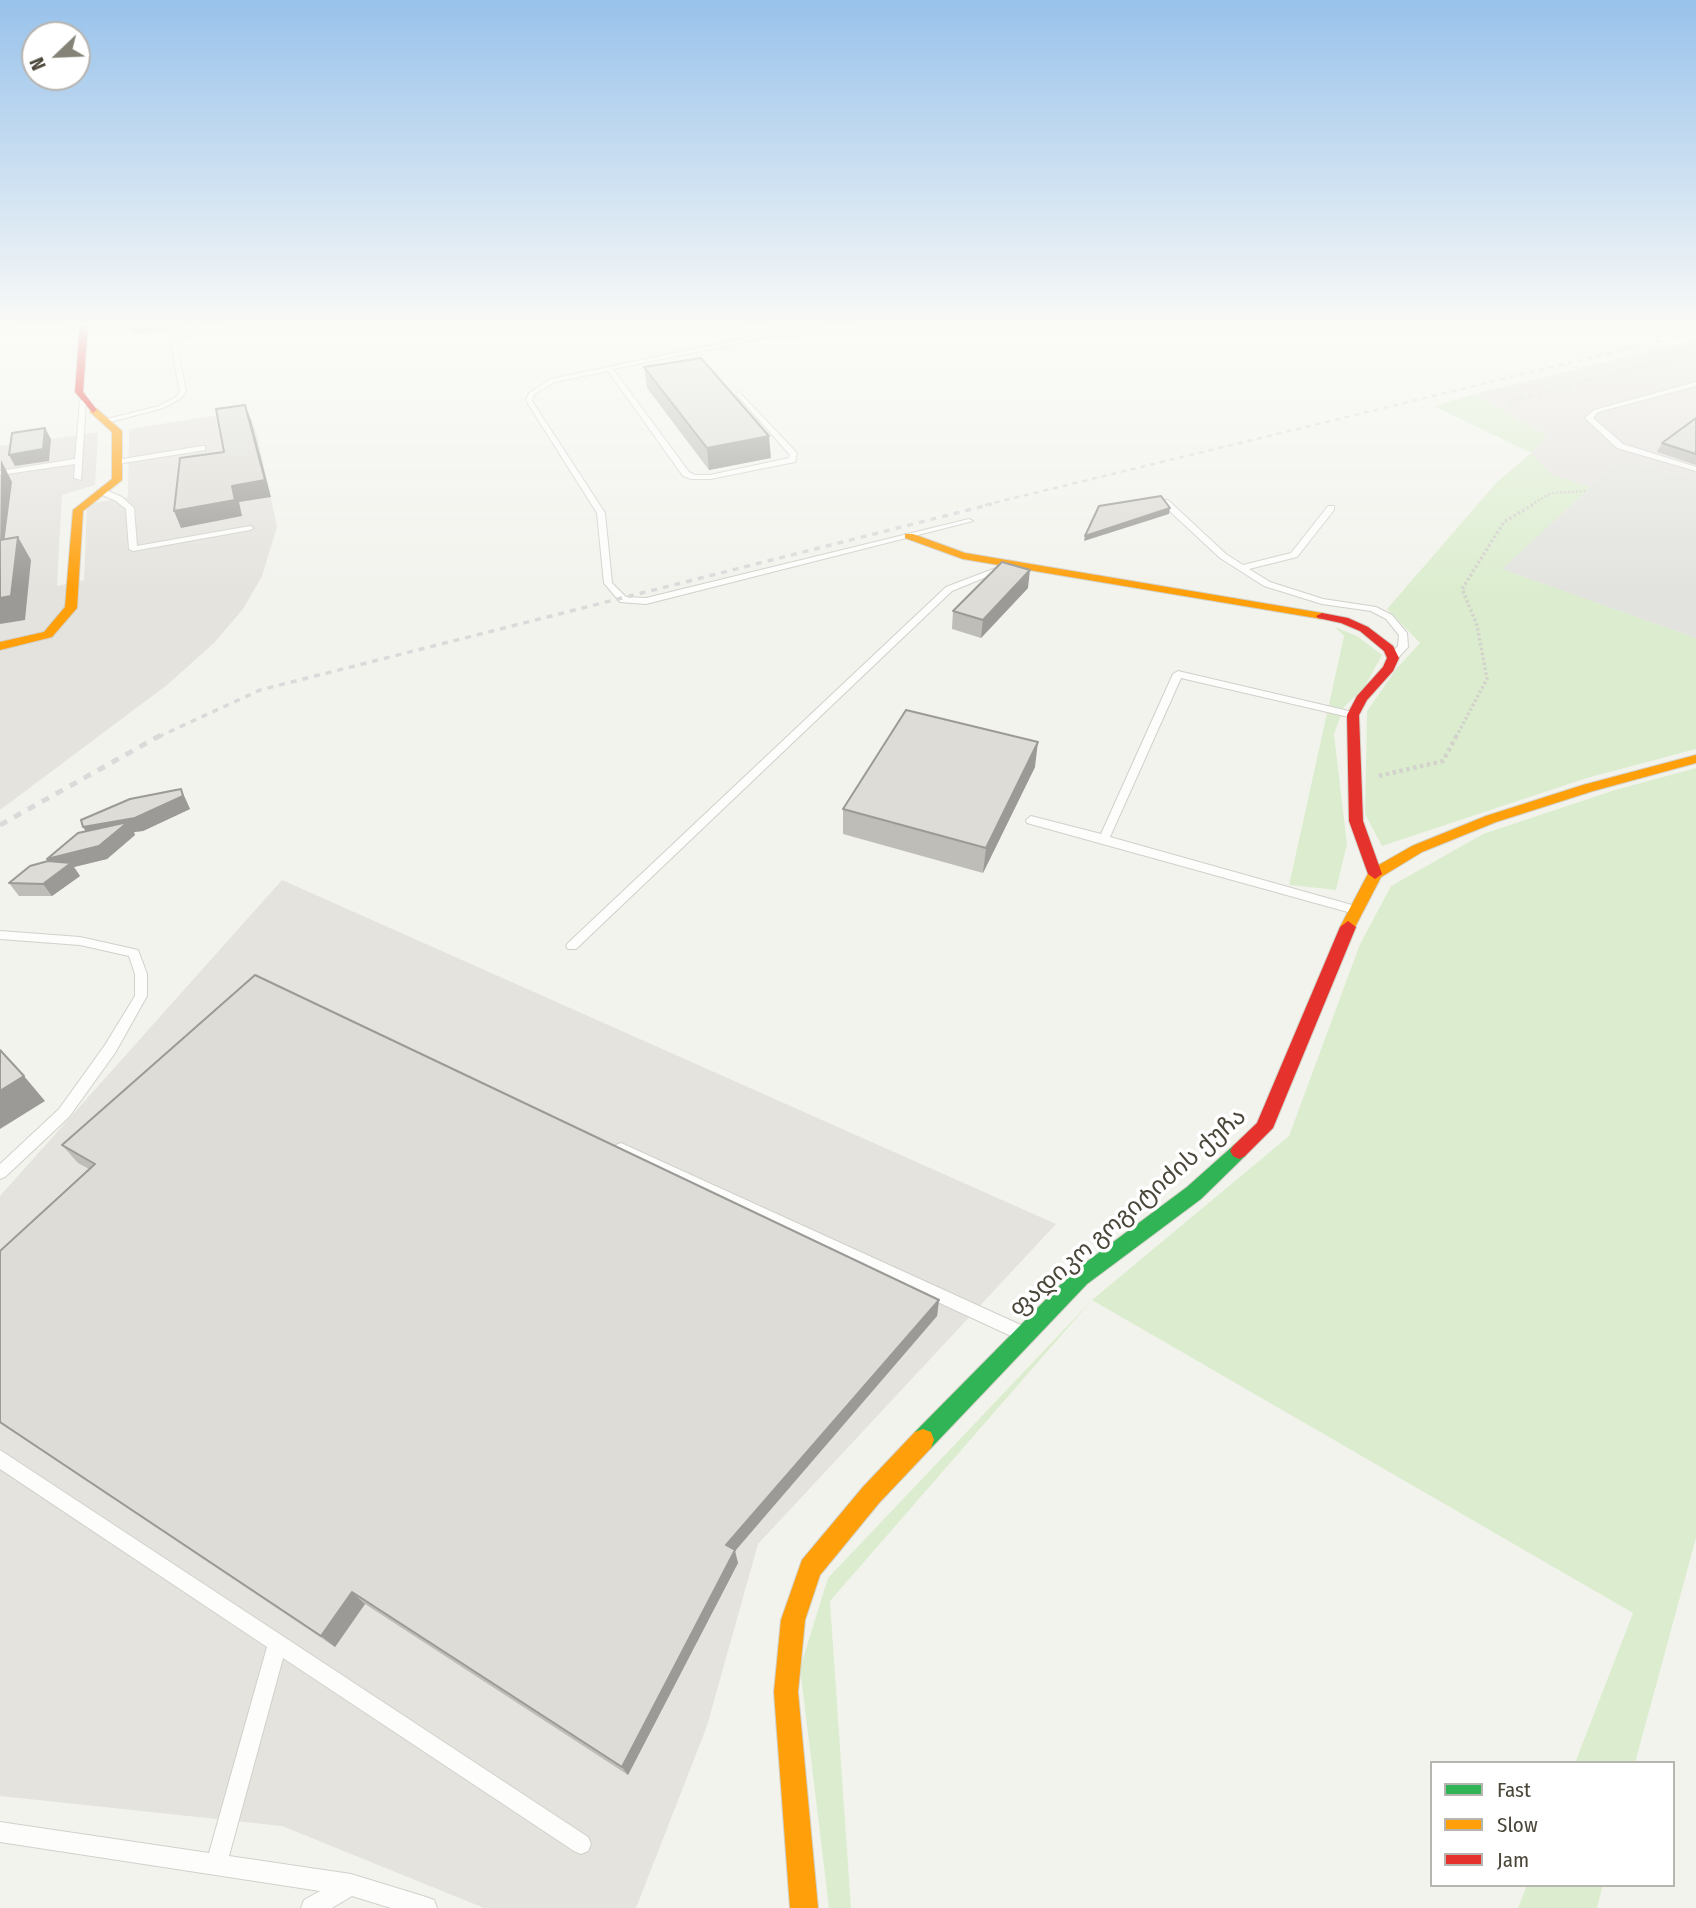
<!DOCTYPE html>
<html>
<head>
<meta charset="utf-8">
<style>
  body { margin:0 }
  #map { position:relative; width:1696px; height:1908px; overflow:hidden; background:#f3f3ee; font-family:"Fira Sans Condensed",sans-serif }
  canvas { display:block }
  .legend { position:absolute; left:1430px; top:1761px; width:245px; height:126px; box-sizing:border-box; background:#fff; border:2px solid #b7b5b0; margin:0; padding:9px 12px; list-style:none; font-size:21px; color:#4a4639 }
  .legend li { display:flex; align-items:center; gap:14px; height:35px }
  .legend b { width:35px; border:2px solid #b7b5b0 }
  .north { position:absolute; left:21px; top:21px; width:70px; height:70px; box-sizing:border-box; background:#fff; border:2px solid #b7b5b0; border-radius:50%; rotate:247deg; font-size:19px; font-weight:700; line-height:28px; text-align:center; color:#4a4639 }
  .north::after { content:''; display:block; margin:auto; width:24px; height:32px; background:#858378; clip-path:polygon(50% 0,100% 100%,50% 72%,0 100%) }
</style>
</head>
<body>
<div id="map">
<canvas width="1696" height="1908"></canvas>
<ul class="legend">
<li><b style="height:9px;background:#30b455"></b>Fast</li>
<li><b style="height:9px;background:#ff9f0a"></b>Slow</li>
<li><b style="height:9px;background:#e5322d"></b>Jam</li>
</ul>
<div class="north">N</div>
</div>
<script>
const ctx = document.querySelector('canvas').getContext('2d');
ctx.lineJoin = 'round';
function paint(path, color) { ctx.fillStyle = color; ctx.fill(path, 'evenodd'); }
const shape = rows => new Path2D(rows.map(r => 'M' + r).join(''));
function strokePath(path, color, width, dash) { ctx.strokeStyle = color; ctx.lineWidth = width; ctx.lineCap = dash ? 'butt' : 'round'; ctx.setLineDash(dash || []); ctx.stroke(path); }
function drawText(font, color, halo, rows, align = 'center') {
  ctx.font = font + ' "Fira Sans Condensed","Noto Sans Georgian",sans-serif'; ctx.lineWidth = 7; ctx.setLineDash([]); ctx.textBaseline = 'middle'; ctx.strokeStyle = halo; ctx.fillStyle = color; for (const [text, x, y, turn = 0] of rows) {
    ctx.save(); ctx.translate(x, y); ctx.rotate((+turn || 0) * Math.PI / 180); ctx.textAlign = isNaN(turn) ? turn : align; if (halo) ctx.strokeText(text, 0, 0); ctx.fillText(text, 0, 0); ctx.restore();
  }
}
paint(shape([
  [1696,340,1696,480,1621,459,1591,487,1551,474,1531,453,1546,435,1475,394],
  [238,412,240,416,249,414,257,434,277,527,262,576,243,609,214,643,167,685,0,810,0,446,98,432,95,485,62,495,57,586,84,580,87,504,128,497,129,429],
  [282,880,1056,1224,758,1544,707,1726,636,1908,484,1908,282,1826,0,1796,0,1196]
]), '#e5e3de');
paint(shape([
  [1475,394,1547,436,1531,453,1551,474,1591,487,1503,569,1696,638,1696,749,1587,778,1382,846,1365,814,1367,711,1397,668,1420,643,1387,609,1497,482,1531,453,1434,406],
  [1335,627,1357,636,1382,655,1364,688,1344,707,1334,734,1347,844,1336,890,1289,885,1344,636],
  [1696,768,1696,1538,1635,1763,1575,1763,1633,1613,1092,1300,830,1601,851,1908,829,1908,800,1668,828,1578,1092,1300,1289,1136,1360,944,1391,886,1483,834,1615,790],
  [1527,1885,1603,1885,1597,1908,1518,1908]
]), '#dcedcf');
paint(shape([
  [1621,459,1696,480,1696,638,1502,569]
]), '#e2e2de');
const lane = shape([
  [42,324,61,324,0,334,0,330,42,324],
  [215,324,225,324,180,341,177,344,186,392,180,399,163,408,103,424,103,420,159,406,176,397,180,392,171,344,176,339,215,324],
  [754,324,757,325,766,334,796,333,843,324,858,324,796,337,764,338,613,369,689,472,695,475,710,475,789,458,790,455,737,395,736,394,739,392,797,453,795,462,710,479,691,479,683,476,608,371,555,382,535,394,532,400,536,407,605,513,612,583,626,597,646,598,969,519,973,521,646,604,620,602,604,583,597,513,530,407,526,400,529,393,551,379,760,335,752,326,754,324],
  [1696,382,1696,386,1598,412,1593,418,1623,444,1696,467,1696,471,1617,448,1585,418,1594,410,1696,382],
  [83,399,86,401,81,480,74,478,75,464,0,475,0,471,75,459,80,401,83,399],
  [202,446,205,446,205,450,117,464,113,462,117,460,202,446],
  [100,490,106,490,122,497,134,508,137,546,250,526,254,528,250,530,133,551,129,549,126,509,116,501,100,494,100,490],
  [1162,500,1168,500,1226,554,1243,565,1291,553,1328,506,1334,506,1334,510,1297,557,1249,569,1270,582,1323,599,1376,607,1392,615,1407,633,1408,647,1396,660,1390,660,1388,658,1398,646,1399,635,1386,619,1371,611,1322,604,1264,586,1220,558,1162,504,1162,500],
  [1001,566,1008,568,952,591,576,949,568,949,566,946,568,943,946,587,1001,566],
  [1178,671,1353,712,1358,715,1353,718,1181,678,1110,837,1359,907,1361,910,1359,913,1355,914,1027,823,1026,820,1031,816,1101,834,1173,674,1178,671],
  [0,931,80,937,138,950,147,974,147,996,115,1053,69,1117,5,1177,0,1179,0,1164,59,1109,105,1045,135,996,135,974,129,956,80,945,0,939,0,931],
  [621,1143,1023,1326,1025,1331,1023,1336,1017,1339,1011,1336,616,1153,614,1149,616,1145,621,1143],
  [0,1450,588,1837,591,1844,588,1851,581,1854,574,1851,283,1658,229,1856,351,1874,426,1897,434,1900,437,1908,391,1908,352,1896,332,1908,301,1908,304,1900,320,1891,0,1842,0,1822,209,1853,267,1647,0,1469,0,1450]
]);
const street = shape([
  [747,324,760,324,761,326,755,330,747,324]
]);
const fast = shape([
  [1239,1143,1245,1146,1248,1151,1245,1156,1201,1199,1087,1284,931,1448,923,1451,915,1448,912,1440,915,1432,1073,1272,1187,1187,1233,1146,1239,1143]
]);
const slow = shape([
  [90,408,96,408,122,431,122,480,83,511,77,608,52,637,0,650,0,642,44,632,65,607,73,510,112,479,112,432,90,412,90,408],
  [905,534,913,534,965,553,1322,613,1328,616,1322,619,963,559,905,538,905,534],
  [1696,755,1696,763,1593,791,1496,822,1422,852,1381,877,1353,931,1348,933,1340,927,1370,870,1412,846,1486,816,1583,785,1696,755],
  [923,1429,931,1432,934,1440,931,1448,879,1503,820,1575,805,1620,798,1692,818,1908,790,1908,774,1692,781,1620,802,1560,863,1487,915,1432,923,1429]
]);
const jam = shape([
  [80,324,88,324,83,392,97,410,93,413,75,392,80,324],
  [1322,613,1348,618,1368,627,1393,646,1399,658,1393,671,1367,700,1359,715,1363,821,1382,874,1375,879,1368,874,1349,821,1347,715,1357,696,1383,667,1387,658,1384,651,1360,631,1341,623,1318,618,1316,616,1322,613],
  [1348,921,1356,927,1273,1128,1245,1156,1239,1159,1233,1156,1230,1151,1233,1146,1257,1123,1340,927,1348,921]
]);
strokePath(lane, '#d1d0cb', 2);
strokePath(street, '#d1d0cb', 2);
strokePath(fast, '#d2d0c5', 2);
strokePath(slow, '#d2d0c5', 2);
strokePath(jam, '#d2d0c5', 2);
strokePath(shape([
  [1531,505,1551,493,1586,491]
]), '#d3d2cc', 2.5, [2, 2]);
strokePath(shape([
  [1456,737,1487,679,1477,625,1462,589,1504,522,1534,504]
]), '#d3d2cc', 3.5, [2.5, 2.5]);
strokePath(shape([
  [1379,776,1443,761,1457,735]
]), '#d3d2cc', 4.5, [3.5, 3.5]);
paint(lane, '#fdfdfc');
paint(street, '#fdfdfc');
paint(fast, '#30b455');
paint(slow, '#ff9f0a');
paint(jam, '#e5322d');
strokePath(shape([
  [1509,402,1662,361,1696,346],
  [985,505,1696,332]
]), '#dadada', 2.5, [5, 5]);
strokePath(shape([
  [158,737,260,690,992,504]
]), '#dadada', 3.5, [6, 6]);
strokePath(shape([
  [0,825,161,735]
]), '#dadada', 5, [8, 8]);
paint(shape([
  [644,367,771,458,709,470,647,388],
  [1696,418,1696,465,1657,452,1662,443],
  [1028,588,981,638,952,629,953,611],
  [1035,767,983,873,843,834,843,809],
  [181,789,190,809,143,831,134,832,135,835,107,859,74,867,80,876,52,896,19,896,9,883,48,861,47,859,86,831,83,827],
  [62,1145,939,1300,937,1316,735,1551,738,1563,628,1775,365,1604,335,1647,0,1423,0,1251,89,1169,78,1163]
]), '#bebdb8');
paint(shape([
  [129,324,187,324,187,327,133,334],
  [245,405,251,420,271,497,239,502,242,516,181,528,174,511,232,486],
  [45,428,51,439,49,461,15,466,9,455],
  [769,436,771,458,709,470,707,448],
  [1,460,12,482,1,566,0,564],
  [1170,508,1169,514,1084,541,1085,536],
  [18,537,31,560,25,620,0,624,0,598],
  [1030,570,1028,588,981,638,983,620],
  [1038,742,1035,767,983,873,986,848],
  [181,789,190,809,143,831,134,832,135,835,107,859,74,867,80,876,52,896,43,884,55,871,47,859,91,840,83,827],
  [24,1076,45,1101,0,1129,0,1091],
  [939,1300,937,1316,735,1551,738,1563,628,1775,622,1767,726,1545],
  [352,1592,365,1604,335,1647,321,1636]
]), '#9b9a96');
const building = shape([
  [701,358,769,436,707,448,644,367,701,358],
  [245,405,265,480,232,486,235,500,174,511,180,458,224,452,216,409,245,405],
  [1696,418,1696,454,1662,443,1696,418],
  [45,428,43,449,9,455,12,433,45,428],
  [1161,496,1170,508,1085,536,1099,506,1161,496],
  [18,537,11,596,0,598,0,540,18,537],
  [1002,562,1030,570,983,620,953,611,1002,562],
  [906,710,1038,742,986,848,843,809,906,710],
  [181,789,183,796,135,818,83,827,81,820,130,799,181,789],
  [128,822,99,846,47,859,78,833,128,822],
  [48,861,71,863,43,884,9,883,30,866,48,861],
  [255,975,939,1300,726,1545,735,1550,622,1767,352,1592,321,1636,0,1422,0,1251,95,1164,62,1145,255,975],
  [0,1050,24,1076,0,1091,0,1050]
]);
paint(building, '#dddcd6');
strokePath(building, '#9b9a96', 2);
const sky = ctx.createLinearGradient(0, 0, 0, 591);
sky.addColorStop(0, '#98c2eb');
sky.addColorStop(0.55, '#fafaf7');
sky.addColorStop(1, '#fafaf700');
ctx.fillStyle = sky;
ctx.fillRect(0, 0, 1696, 591);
drawText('24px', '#4a4639', '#fff', [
  ["ფადიკო გოგიტიძის ქუჩა",1128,1213,-41]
]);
</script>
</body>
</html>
